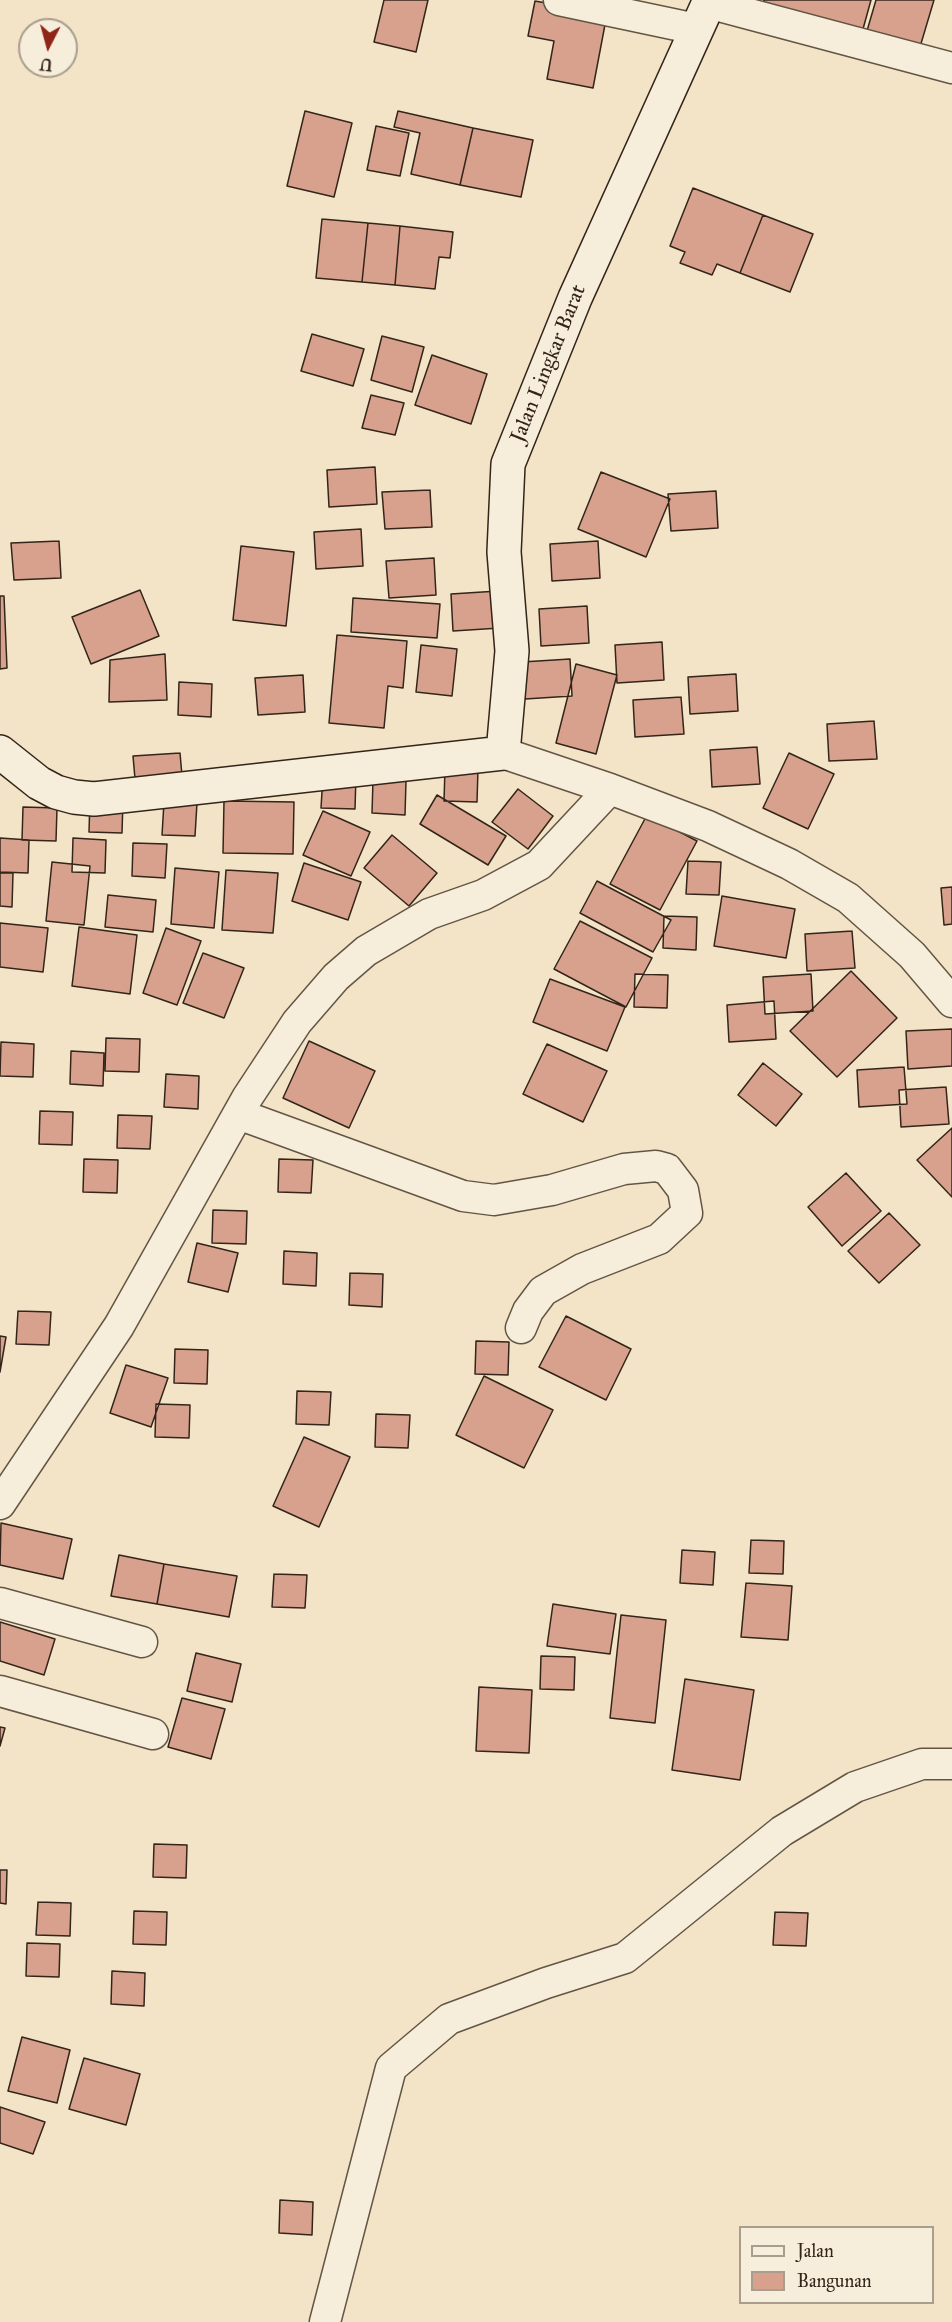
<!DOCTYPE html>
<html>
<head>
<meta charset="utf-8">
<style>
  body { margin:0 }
  #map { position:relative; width:952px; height:2322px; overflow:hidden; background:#f3e4c7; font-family:"IM FELL Great Primer",serif }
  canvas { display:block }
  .legend { position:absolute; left:739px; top:2226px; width:195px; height:78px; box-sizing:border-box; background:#f7eddb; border:2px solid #a99d8d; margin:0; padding:8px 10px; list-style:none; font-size:18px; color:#332519 }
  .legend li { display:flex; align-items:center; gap:12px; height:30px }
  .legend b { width:30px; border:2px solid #a99d8d }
  .north { position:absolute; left:18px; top:18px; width:60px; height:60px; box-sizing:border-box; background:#f7eddb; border:2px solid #a99d8d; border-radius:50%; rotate:186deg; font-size:16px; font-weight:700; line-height:24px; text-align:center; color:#332519 }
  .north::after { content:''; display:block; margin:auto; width:21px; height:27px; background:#8f2418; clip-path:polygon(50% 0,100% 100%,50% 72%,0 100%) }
</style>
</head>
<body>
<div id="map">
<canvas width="952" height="2322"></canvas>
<ul class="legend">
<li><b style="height:8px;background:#f7eddb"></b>Jalan</li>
<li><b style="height:16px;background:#d8a18d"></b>Bangunan</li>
</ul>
<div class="north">U</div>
</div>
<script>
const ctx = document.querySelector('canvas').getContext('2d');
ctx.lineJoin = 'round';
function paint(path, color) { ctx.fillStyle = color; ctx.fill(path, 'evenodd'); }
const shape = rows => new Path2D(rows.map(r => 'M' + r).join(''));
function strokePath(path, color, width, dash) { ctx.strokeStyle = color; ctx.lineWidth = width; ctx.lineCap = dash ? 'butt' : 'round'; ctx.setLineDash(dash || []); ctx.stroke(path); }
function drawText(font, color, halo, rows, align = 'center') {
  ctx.font = font + ' "IM FELL Great Primer",serif'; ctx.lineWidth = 6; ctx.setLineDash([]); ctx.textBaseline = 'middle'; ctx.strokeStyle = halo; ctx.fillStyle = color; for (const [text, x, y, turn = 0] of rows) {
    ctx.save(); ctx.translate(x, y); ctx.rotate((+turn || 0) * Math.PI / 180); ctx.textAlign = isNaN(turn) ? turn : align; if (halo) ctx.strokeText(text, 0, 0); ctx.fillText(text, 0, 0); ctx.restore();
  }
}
const building = shape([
  [384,0,428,0,416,52,374,42,384,0],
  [764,0,871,0,863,29,763,4,764,0],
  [876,0,934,0,917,57,864,41,876,0],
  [535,1,607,14,593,88,547,79,554,41,528,36,535,1],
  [305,111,352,123,334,197,287,186,305,111],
  [398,111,473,128,460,185,411,174,420,133,394,127,398,111],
  [376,126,409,133,400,176,367,170,376,126],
  [473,128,533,140,521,197,460,185,473,128],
  [693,188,763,215,740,273,717,264,712,275,680,263,685,252,670,246,693,188],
  [763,215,813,234,790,292,740,273,763,215],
  [322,219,368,223,362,282,316,278,322,219],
  [368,223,400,226,395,285,362,282,368,223],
  [400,226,453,232,450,258,439,257,435,289,395,285,400,226],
  [312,334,364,349,353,386,301,371,312,334],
  [382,336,424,347,412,392,371,380,382,336],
  [432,355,487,374,471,424,415,405,432,355],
  [371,395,404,403,395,435,362,428,371,395],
  [375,467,377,504,329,507,327,470,375,467],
  [601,472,670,499,646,557,578,529,601,472],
  [430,490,432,527,385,529,382,492,430,490],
  [716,491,718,528,671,531,668,494,716,491],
  [361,529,363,566,316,569,314,532,361,529],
  [59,541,61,578,14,580,11,543,59,541],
  [598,541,600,578,552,581,550,544,598,541],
  [241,546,294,552,286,626,233,620,241,546],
  [434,558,436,595,389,598,386,561,434,558],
  [140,590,159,636,91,664,72,617,140,590],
  [498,591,500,628,453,631,451,594,498,591],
  [0,596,4,596,7,668,0,669,0,596],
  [353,598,440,604,437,638,351,632,353,598],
  [587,606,589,643,541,646,539,609,587,606],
  [337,635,407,641,403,688,388,686,384,728,329,723,337,635],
  [662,642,664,680,617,683,615,645,662,642],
  [421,645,457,649,452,696,416,692,421,645],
  [165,654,167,700,109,702,110,660,165,654],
  [570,659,572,696,525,699,522,662,570,659],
  [576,664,617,675,596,754,556,743,576,664],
  [736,674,738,711,690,714,688,677,736,674],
  [303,675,305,712,258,715,255,678,303,675],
  [179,682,212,684,211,717,178,715,179,682],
  [681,697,684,734,635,737,633,700,681,697],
  [874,721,877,759,829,761,827,724,874,721],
  [757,747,760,784,712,787,710,750,757,747],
  [180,753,183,787,136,790,133,756,180,753],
  [789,753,834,774,808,829,763,808,789,753],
  [445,768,478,769,477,802,444,801,445,768],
  [323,775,356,776,355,809,321,808,323,775],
  [373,780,406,781,405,815,372,813,373,780],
  [518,789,553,816,528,849,492,822,518,789],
  [437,795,506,836,488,865,420,824,437,795],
  [90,799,123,800,122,833,89,832,90,799],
  [224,801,294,802,293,854,223,853,224,801],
  [164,802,197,803,195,836,162,835,164,802],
  [23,807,57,808,56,841,22,840,23,807],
  [323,811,370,832,351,876,303,855,323,811],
  [647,815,697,841,660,910,610,884,647,815],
  [392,835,437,873,409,906,364,868,392,835],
  [0,838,29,840,28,873,0,872,0,838],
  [73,838,106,840,105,873,72,872,73,838],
  [133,843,167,844,165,878,132,876,133,843],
  [688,861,721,862,719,895,686,894,688,861],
  [52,862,90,866,84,925,46,921,52,862],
  [304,863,361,882,348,920,292,901,304,863],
  [175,868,219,872,214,928,171,924,175,868],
  [226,870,278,873,273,933,222,930,226,870],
  [0,873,13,873,12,907,0,906,0,873],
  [597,881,671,920,653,952,580,913,597,881],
  [952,887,952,924,944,925,941,888,952,887],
  [108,895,156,900,153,932,105,927,108,895],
  [722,896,795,909,786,958,714,946,722,896],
  [664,916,697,917,696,950,663,948,664,916],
  [580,921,652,958,626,1007,554,969,580,921],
  [0,923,48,928,43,972,0,967,0,923],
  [79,927,137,935,130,994,72,986,79,927],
  [166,928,201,941,177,1005,143,993,166,928],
  [852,931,855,968,807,971,805,934,852,931],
  [203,953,244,968,224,1018,183,1003,203,953],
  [851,971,897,1018,837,1077,790,1031,851,971],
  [635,974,668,975,667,1008,634,1007,635,974],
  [811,974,813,1011,765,1014,763,977,811,974],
  [550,979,625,1007,607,1051,533,1022,550,979],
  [774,1001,776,1039,729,1042,727,1005,774,1001],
  [952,1029,952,1066,908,1069,906,1031,952,1029],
  [106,1038,140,1039,139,1072,105,1071,106,1038],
  [309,1041,375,1071,349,1128,283,1098,309,1041],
  [1,1042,34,1044,33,1077,0,1076,1,1042],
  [547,1044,607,1071,583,1122,523,1094,547,1044],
  [71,1051,104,1053,103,1086,70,1084,71,1051],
  [763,1063,802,1094,776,1126,738,1095,763,1063],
  [904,1067,907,1104,859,1107,857,1070,904,1067],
  [166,1074,199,1076,198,1109,164,1107,166,1074],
  [946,1087,949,1124,901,1127,899,1090,946,1087],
  [40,1111,73,1112,72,1145,39,1144,40,1111],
  [118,1115,152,1116,150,1149,117,1148,118,1115],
  [952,1128,952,1197,917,1160,952,1128],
  [84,1159,118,1160,117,1193,83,1192,84,1159],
  [279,1159,313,1160,311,1193,278,1192,279,1159],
  [846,1173,881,1211,842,1246,808,1207,846,1173],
  [213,1210,247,1211,246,1244,212,1243,213,1210],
  [889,1213,920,1245,879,1283,848,1251,889,1213],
  [197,1243,238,1253,228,1292,188,1282,197,1243],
  [284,1251,317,1253,316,1286,283,1284,284,1251],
  [350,1273,383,1274,382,1307,349,1305,350,1273],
  [18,1311,51,1312,49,1345,16,1344,18,1311],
  [566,1316,631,1349,606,1400,539,1367,566,1316],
  [0,1336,6,1337,0,1372,0,1336],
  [476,1341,509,1342,508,1375,475,1374,476,1341],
  [175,1349,208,1350,207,1384,174,1383,175,1349],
  [126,1365,168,1378,151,1427,110,1413,126,1365],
  [484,1376,553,1410,524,1468,456,1435,484,1376],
  [297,1391,331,1392,329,1425,296,1424,297,1391],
  [156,1404,190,1405,189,1438,155,1437,156,1404],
  [376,1414,410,1415,408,1448,375,1447,376,1414],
  [304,1437,350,1457,319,1527,273,1506,304,1437],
  [1,1523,72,1539,63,1579,0,1565,1,1523],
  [751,1540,784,1541,783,1574,749,1573,751,1540],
  [682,1550,715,1552,713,1585,680,1583,682,1550],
  [119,1555,164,1564,157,1604,111,1596,119,1555],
  [164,1564,237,1576,229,1617,157,1604,164,1564],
  [274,1574,307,1575,305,1608,272,1607,274,1574],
  [746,1583,792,1586,788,1640,741,1637,746,1583],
  [553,1604,616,1614,610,1654,547,1646,553,1604],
  [621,1615,666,1620,655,1723,610,1718,621,1615],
  [0,1622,55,1639,44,1675,0,1661,0,1622],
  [196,1653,241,1664,232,1702,187,1691,196,1653],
  [541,1656,575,1657,574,1690,540,1689,541,1656],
  [685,1679,754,1690,740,1780,672,1770,685,1679],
  [479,1687,532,1690,529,1753,476,1751,479,1687],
  [182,1698,225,1709,211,1759,168,1747,182,1698],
  [0,1727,5,1728,0,1746,0,1727],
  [154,1844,187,1845,186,1878,153,1877,154,1844],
  [0,1870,7,1870,6,1904,0,1903,0,1870],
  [38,1902,71,1903,70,1936,36,1935,38,1902],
  [134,1911,167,1912,166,1945,133,1944,134,1911],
  [775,1912,808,1913,806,1946,773,1945,775,1912],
  [27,1943,60,1944,59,1977,26,1976,27,1943],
  [112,1971,145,1973,144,2006,111,2004,112,1971],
  [22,2037,70,2050,57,2103,8,2091,22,2037],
  [84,2058,140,2074,126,2125,69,2109,84,2058],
  [0,2107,45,2122,33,2154,0,2143,0,2107],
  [280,2200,313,2202,312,2235,279,2233,280,2200]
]);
paint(building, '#d8a18d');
strokePath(building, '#332519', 1.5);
const street = shape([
  [559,0,696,29],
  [708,3,952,68],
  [503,753,610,789,708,826,789,864,848,898,912,955,952,1002],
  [238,1114,463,1196,494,1200,552,1190,624,1169,656,1166,667,1169,683,1190,687,1213,659,1239,582,1269,543,1291,528,1311,521,1328],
  [0,1504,119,1326,247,1098,297,1022,336,977,366,951,429,914,483,895,539,865,610,789],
  [0,1603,142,1642],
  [0,1691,153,1734],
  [325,2322,391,2068,449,2019,546,1983,625,1958,782,1831,855,1787,922,1764,952,1764]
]);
const secondary = shape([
  [0,752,39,783,56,792,74,797,94,799,503,753,512,651,504,552,508,464,575,298,710,0]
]);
strokePath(street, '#635544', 33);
strokePath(secondary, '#332519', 36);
strokePath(street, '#f7eddb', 30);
strokePath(secondary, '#f7eddb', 33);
drawText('21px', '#332519', '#f7eddb', [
  ["Jalan Lingkar Barat",549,364,-68]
]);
</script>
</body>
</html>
